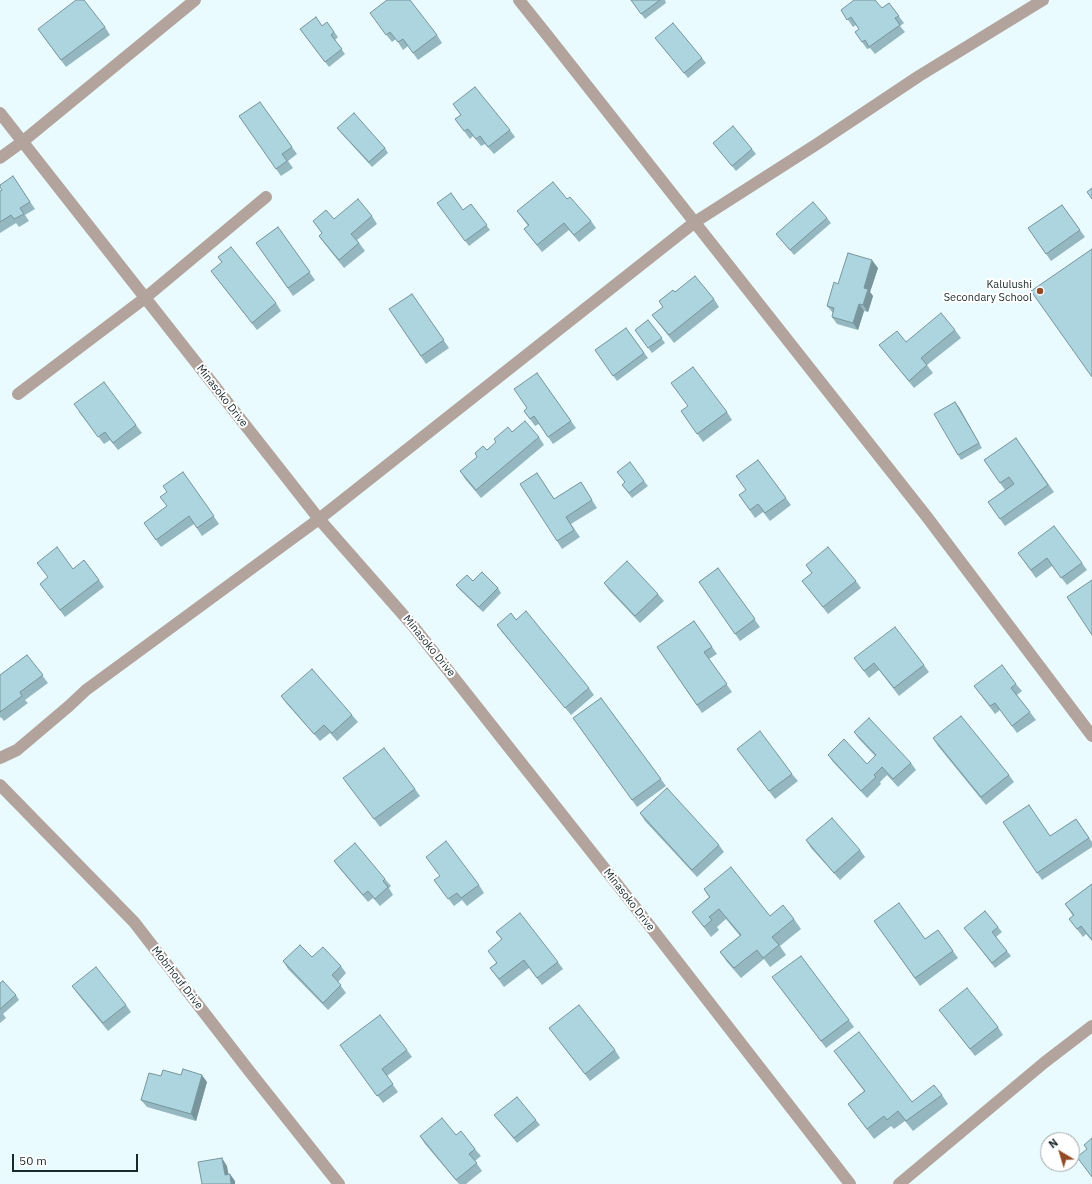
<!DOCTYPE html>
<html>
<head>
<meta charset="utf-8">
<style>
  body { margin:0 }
  #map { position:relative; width:1092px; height:1184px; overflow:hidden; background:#eafbff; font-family:"IBM Plex Sans",sans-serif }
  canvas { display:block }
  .north { position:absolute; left:1040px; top:1132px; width:40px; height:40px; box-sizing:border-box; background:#fff; border:1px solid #a3a9ab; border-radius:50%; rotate:322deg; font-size:11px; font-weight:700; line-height:16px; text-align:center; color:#19292c }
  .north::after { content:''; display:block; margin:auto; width:14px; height:18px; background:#924b24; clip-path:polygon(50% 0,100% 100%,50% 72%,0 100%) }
  .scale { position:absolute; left:12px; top:1154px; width:126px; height:18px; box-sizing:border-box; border:2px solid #19292c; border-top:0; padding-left:5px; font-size:12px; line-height:14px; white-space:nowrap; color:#19292c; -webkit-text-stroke:3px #fff; paint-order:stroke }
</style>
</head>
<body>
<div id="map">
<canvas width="1092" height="1184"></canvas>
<div class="north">N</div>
<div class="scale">50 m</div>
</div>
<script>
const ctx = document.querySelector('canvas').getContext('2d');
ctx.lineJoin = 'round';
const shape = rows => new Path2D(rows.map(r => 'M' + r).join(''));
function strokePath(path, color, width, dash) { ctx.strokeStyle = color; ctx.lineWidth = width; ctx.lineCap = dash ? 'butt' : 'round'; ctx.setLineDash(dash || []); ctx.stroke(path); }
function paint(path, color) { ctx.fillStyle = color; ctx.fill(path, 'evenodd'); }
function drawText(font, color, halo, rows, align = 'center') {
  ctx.font = font + ' "IBM Plex Sans",sans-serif'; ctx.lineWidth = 4; ctx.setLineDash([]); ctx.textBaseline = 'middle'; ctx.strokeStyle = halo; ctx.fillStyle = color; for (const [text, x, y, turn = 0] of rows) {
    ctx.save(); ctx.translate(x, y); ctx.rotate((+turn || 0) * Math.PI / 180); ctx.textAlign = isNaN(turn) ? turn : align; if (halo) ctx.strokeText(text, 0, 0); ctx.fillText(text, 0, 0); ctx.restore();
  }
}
strokePath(shape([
  [519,0,547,35,927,517,1092,736],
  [0,113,319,519,413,626,639,912,850,1184],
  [0,158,22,142,195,0],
  [18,394,145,298,266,197],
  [0,758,17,750,69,706,86,690,319,519,695,222,817,144,919,76,1043,0],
  [0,785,134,922,250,1072,339,1184],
  [899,1184,1045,1062,1092,1026]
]), '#b2a39c', 12);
paint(shape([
  [631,0,665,0,666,3,645,19],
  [889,3,904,23,900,26,905,32,875,54,870,48,867,49,855,32,859,29,856,25,853,27,841,10,882,8],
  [375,20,437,35,442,43,418,60,408,46,403,50,396,39,392,42],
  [327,22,338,37,335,40,345,54,329,67,300,29,322,26],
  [105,27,110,35,66,67,43,36],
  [655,38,702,58,706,63,688,78],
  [260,102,297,154,288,161,293,168,281,176,239,116],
  [453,104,510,130,515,137,494,154,485,144,481,146,473,136,470,139,455,119,461,115],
  [337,128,385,148,388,153,372,167,341,133],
  [713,143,752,149,756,154,736,171],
  [13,176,35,209,25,215,29,221,19,227,16,223,0,233,0,191,2,190],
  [567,199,591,221,596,228,579,242,569,230,542,252,524,229,528,226,517,211],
  [437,203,463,210,471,204,490,230,469,246],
  [1062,205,1085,237,1051,261,1028,228],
  [372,216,377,224,357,240,365,251,344,268,324,243,319,236,322,233,313,221],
  [827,218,831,223,794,255,776,234],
  [278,227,315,280,293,296,256,243],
  [218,257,276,303,281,311,257,330,211,271,222,263],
  [878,268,870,292,873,296,868,312,864,311,858,330,837,324,832,317,833,313,827,306,838,284],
  [675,292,714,299,719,307,674,343,652,315,663,307,659,301],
  [412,294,449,348,426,364,389,309],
  [648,320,665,343,652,353,635,330],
  [626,328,648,358,617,381,595,350],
  [955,330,961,338,927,365,933,373,914,388,885,352,879,345,906,342],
  [537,373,576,428,553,444,539,424,535,426,524,411,527,408],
  [955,402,982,448,961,460,958,455],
  [681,411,727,412,732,420,703,442],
  [79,412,136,425,142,433,118,450,110,440,104,444],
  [512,432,539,437,544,445,481,498,465,479,460,471,487,450],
  [1016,438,1054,492,1005,526,988,502,1005,490,984,460],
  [758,460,791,505,770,521,763,512,755,518,739,495,746,490],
  [183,472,219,524,202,536,194,524,161,547,144,523,167,506,167,492],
  [537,473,554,499,581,482,597,508,571,524,580,537,562,549,557,541],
  [644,481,648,486,632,498,622,485],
  [1018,553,1082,563,1087,570,1067,585,1052,566,1036,578],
  [37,563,73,569,99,580,104,587,65,617,40,584,48,577],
  [806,565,856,581,861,588,828,614,802,581,812,574],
  [718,568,760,627,740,641,699,582],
  [473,581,498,588,501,593,483,612,460,590,456,585],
  [604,583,658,594,664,601,640,623,609,590],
  [516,620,589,688,594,695,571,715,502,632,497,625],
  [694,621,717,654,709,659,732,692,702,713,657,647],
  [27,655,48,683,25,700,28,703,4,721,1,717,0,718,0,675],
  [854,658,924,665,929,672,899,696,879,670,869,678],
  [1016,684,1022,691,1017,695,1036,720,1017,733,1000,710,995,714,974,686],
  [281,696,352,715,358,722,337,741,330,733,320,741,286,703],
  [601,698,666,786,637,807,573,718],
  [854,732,911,763,916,770,898,787,887,775,880,782,881,784,867,798,833,762,828,755,867,764,875,756,859,739],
  [933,738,1009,775,1014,782,986,805,938,746],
  [737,749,792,774,798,781,775,799],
  [343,778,415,789,420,796,380,827],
  [640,813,719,845,724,852,697,877,645,821],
  [1076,819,1092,842,1092,847,1042,880,1003,822,1050,836],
  [806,840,860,850,865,857,840,880,811,848],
  [334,861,385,879,391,886,389,888,393,895,380,906,373,898,368,902,340,869],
  [434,880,479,885,484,893,467,906,462,900,454,906],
  [1092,884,1092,941,1086,934,1083,937,1069,919,1073,916,1065,904],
  [704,889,770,916,794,919,801,929,780,946,786,955,770,967,764,959,741,978,727,962,720,952,740,936,726,919,717,927,719,930,711,937,692,912,709,897],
  [874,921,925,939,938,930,958,958,920,986],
  [998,927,1002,932,996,937,1011,956,995,968,964,928],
  [496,932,558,962,563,969,542,985,529,968,504,987,490,968,496,963,502,940],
  [312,957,341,966,346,973,338,982,346,993,328,1010,288,969,283,961],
  [772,977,849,1020,854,1027,826,1048],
  [0,983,16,995,19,1000,3,1014,6,1018,0,1023],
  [72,986,126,1005,131,1012,108,1031,77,993],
  [939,1010,998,1027,1003,1035,975,1056],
  [549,1028,615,1050,620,1058,590,1081],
  [407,1050,412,1057,387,1076,398,1092,383,1103,345,1052],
  [834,1051,912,1102,942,1095,948,1104,913,1131,905,1121,894,1129,891,1126,874,1139,848,1104,864,1091],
  [161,1076,207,1082,196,1121,147,1107,141,1100],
  [494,1115,536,1120,540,1125,517,1143],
  [456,1135,475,1149,481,1156,475,1161,482,1171,466,1184,459,1184,425,1144,420,1136]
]), '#94b7c0');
paint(shape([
  [872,260,878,268,870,292,873,296,868,312,863,305,864,288],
  [859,304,864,311,858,330,853,323],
  [955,402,959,407,982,448,979,443],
  [202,1075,207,1082,196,1121,191,1114],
  [222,1158,227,1166,230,1182,225,1175],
  [230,1174,235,1181,235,1184,231,1184]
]), '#78959c');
const building = shape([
  [76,0,84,0,105,27,61,60,38,29,76,0],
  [387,0,410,0,437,35,413,53,403,39,398,42,390,32,386,35,370,13,387,0],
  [631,0,660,0,641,14,631,0],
  [854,0,875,0,882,8,889,3,899,16,895,18,900,25,869,47,865,40,862,42,855,32,859,29,851,17,847,20,841,10,854,0],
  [316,17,322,26,327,22,334,32,331,35,342,49,325,62,300,29,316,17],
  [673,23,702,58,684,73,655,38,673,23],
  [475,87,510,130,488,147,480,136,476,139,468,129,464,131,455,119,461,115,453,104,475,87],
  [260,102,292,147,282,154,287,161,276,169,239,116,260,102],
  [354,113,385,148,369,162,337,128,354,113],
  [733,126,752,149,732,166,713,143,733,126],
  [13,176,30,202,20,208,24,214,14,219,11,215,0,222,0,191,2,190,0,187,0,185,13,176],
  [553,182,567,199,570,197,591,221,574,235,564,223,537,245,524,229,529,225,517,211,553,182],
  [1092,188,1092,199,1087,192,1092,188],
  [451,193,463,210,471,204,487,225,465,241,437,203,451,193],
  [358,199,372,216,351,234,359,243,339,260,319,236,322,233,313,221,326,210,334,219,358,199],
  [813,202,827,218,790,250,776,234,813,202],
  [1062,205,1080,230,1046,254,1028,228,1062,205],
  [278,227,310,272,288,288,256,243,278,227],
  [231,247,276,303,252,323,211,271,222,262,218,257,231,247],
  [1092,249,1092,377,1031,291,1092,249],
  [848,253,872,260,864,288,868,289,863,305,859,304,853,323,832,317,834,308,827,306,834,282,838,284,848,253],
  [695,276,714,299,669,335,652,315,663,307,659,301,673,290,675,292,695,276],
  [412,294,444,340,421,356,389,309,412,294],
  [941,313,955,330,921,358,927,365,909,381,879,345,897,331,906,342,941,313],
  [648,320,662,338,648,348,635,330,648,320],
  [626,328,644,353,613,376,595,350,626,328],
  [693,367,727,412,697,434,681,411,688,406,671,383,693,367],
  [537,373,571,421,548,437,534,416,530,419,524,411,527,408,514,389,537,373],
  [104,382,136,425,113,443,105,432,98,437,74,404,104,382],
  [955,402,979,443,958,455,934,414,955,402],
  [525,421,539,437,476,490,460,471,477,457,475,453,483,446,487,450,496,442,494,439,508,427,512,432,525,421],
  [1016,438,1048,485,1000,519,988,502,1014,484,1009,477,1000,483,984,460,1016,438],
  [758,460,786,498,765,513,758,504,750,510,739,495,746,490,736,476,758,460],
  [630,462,644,481,629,493,622,485,625,482,617,472,630,462],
  [183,472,214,516,197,528,189,516,156,540,144,523,167,506,160,497,167,492,163,486,183,472],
  [537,473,554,499,581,482,592,500,566,517,574,530,557,541,520,484,537,473],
  [1054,526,1082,563,1061,578,1047,558,1031,570,1018,553,1054,526],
  [57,547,73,569,84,560,99,580,60,610,40,584,48,577,37,563,57,547],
  [828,547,856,581,823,607,802,581,812,573,806,565,828,547],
  [627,561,658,594,635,616,604,583,627,561],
  [718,568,755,619,735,634,699,582,718,568],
  [482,572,498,588,479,607,456,585,467,575,473,581,482,572],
  [1092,580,1092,635,1067,597,1092,580],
  [526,611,589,688,565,708,497,625,511,613,516,620,526,611],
  [694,621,712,647,704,652,727,684,697,705,657,647,694,621],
  [895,627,924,665,894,688,874,663,864,671,854,658,895,627],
  [27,655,43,675,20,692,22,696,0,712,0,675,27,655],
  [1002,665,1016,684,1011,688,1030,712,1012,726,995,703,990,706,974,686,1002,665],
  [312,669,352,715,332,733,324,725,314,734,281,696,312,669],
  [601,698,661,779,632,800,573,718,601,698],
  [961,716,1009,775,981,797,933,738,961,716],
  [869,718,911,763,893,779,882,767,874,775,876,777,861,791,828,755,844,739,867,764,876,755,854,732,869,718],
  [760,731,792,774,769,791,737,749,760,731],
  [384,748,415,789,374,819,343,778,384,748],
  [667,788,719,845,692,870,640,813,667,788],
  [1029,805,1050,836,1076,819,1089,838,1037,873,1003,822,1029,805],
  [832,818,860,850,834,873,806,840,832,818],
  [446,841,479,885,461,898,457,893,448,899,434,880,440,876,426,857,446,841],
  [355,843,385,879,383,881,388,887,375,899,368,891,363,895,334,861,355,843],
  [731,867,770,916,783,905,794,919,772,937,779,945,763,958,757,950,734,968,720,952,741,935,719,909,709,917,712,920,704,927,692,912,710,897,704,889,731,867],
  [1092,884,1092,940,1081,926,1077,929,1069,919,1074,915,1065,904,1092,884],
  [899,903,925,939,938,930,953,951,915,978,874,921,899,903],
  [985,911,998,927,992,932,1007,951,992,963,964,928,985,911],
  [520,913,558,962,537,978,524,960,499,979,490,968,497,963,488,951,502,939,496,932,520,913],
  [300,945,312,957,323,947,341,966,332,975,341,985,323,1003,283,961,300,945],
  [801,956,849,1020,821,1041,772,977,801,956],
  [96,967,126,1005,103,1023,72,986,96,967],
  [3,981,16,995,0,1009,0,983,3,981],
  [967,988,998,1027,970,1049,939,1010,967,988],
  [579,1005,615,1050,585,1074,549,1028,579,1005],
  [380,1015,407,1050,382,1069,393,1084,377,1096,340,1045,380,1015],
  [859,1032,912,1102,934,1085,942,1095,906,1121,898,1111,887,1120,884,1116,867,1129,848,1104,865,1091,834,1051,859,1032],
  [183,1069,202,1075,191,1114,141,1100,149,1073,161,1076,163,1070,181,1075,183,1069],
  [517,1097,536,1120,514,1138,494,1115,517,1097],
  [442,1118,456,1135,461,1131,475,1149,469,1154,477,1163,456,1180,420,1136,442,1118],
  [1092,1138,1092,1177,1077,1157,1087,1149,1084,1145,1092,1138],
  [222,1158,225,1175,230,1174,231,1184,202,1184,198,1162,222,1158]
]);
paint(building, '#acd5df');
strokePath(building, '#78959c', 1);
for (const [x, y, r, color] of [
  [1040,291,4,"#924b24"]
]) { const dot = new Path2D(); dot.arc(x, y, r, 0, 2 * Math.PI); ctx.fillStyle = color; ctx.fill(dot); strokePath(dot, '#fff', 1.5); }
drawText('11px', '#19292c', '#fff', [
  ["Kalulushi",1032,285],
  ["Secondary School",1032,298]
], 'right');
drawText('11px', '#19292c', '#fff', [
  ["Minasoko Drive",222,396,52],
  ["Minasoko Drive",429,646,51],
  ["Minasoko Drive",629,900,52],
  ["Mobrhouf Drive",177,978,52]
]);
</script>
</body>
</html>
